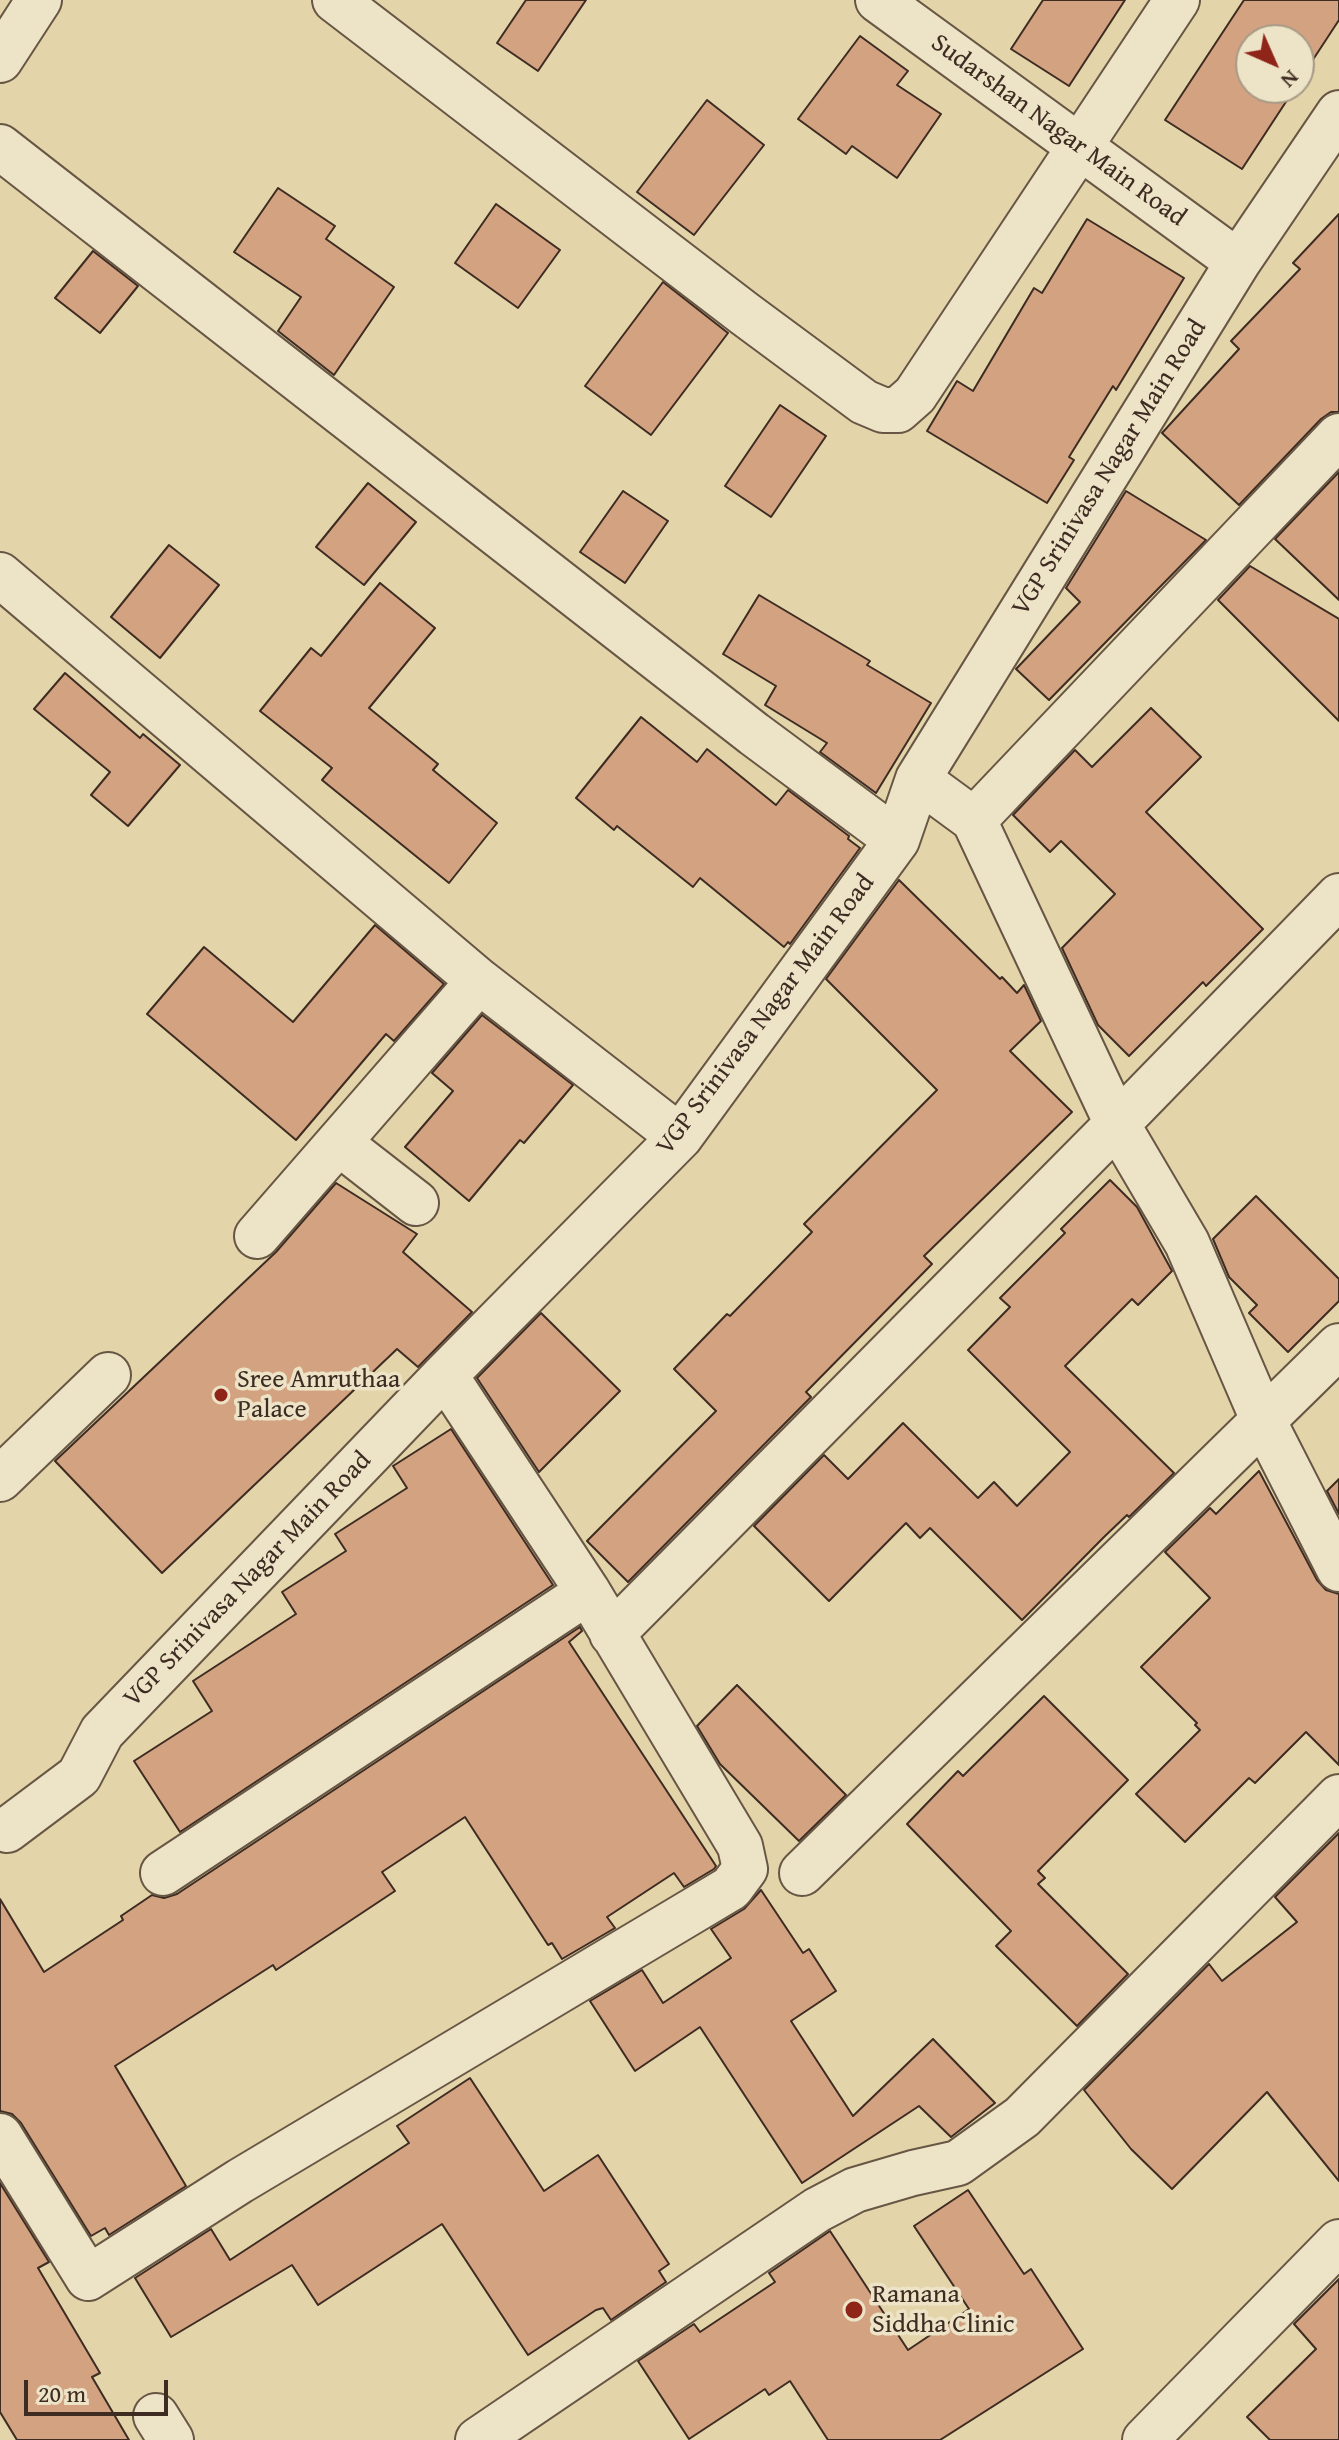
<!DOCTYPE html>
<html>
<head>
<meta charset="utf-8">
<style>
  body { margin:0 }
  #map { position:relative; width:1339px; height:2440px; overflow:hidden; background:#e3d4a9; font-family:"Gentium Book Plus",serif }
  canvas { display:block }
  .north { position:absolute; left:1235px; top:24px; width:80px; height:80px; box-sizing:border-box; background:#ede3c7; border:2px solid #a79a85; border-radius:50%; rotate:135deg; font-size:22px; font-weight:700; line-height:32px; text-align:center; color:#3e2c22 }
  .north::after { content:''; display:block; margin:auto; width:28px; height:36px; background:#8f2418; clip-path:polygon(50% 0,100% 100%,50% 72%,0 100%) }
  .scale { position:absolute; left:24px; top:2380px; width:144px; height:36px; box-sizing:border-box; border:4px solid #3e2c22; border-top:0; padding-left:10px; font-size:24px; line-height:28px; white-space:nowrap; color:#3e2c22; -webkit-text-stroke:6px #ede3c7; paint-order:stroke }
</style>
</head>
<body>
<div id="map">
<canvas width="1339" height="2440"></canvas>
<div class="north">N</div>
<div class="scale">20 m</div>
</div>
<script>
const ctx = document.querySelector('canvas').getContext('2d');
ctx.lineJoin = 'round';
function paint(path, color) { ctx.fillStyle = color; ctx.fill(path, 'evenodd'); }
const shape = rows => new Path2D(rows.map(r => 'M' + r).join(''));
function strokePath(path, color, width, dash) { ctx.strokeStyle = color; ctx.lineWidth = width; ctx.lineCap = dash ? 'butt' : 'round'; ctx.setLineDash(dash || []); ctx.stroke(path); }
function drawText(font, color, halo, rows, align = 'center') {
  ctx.font = font + ' "Gentium Book Plus",serif'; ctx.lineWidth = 7; ctx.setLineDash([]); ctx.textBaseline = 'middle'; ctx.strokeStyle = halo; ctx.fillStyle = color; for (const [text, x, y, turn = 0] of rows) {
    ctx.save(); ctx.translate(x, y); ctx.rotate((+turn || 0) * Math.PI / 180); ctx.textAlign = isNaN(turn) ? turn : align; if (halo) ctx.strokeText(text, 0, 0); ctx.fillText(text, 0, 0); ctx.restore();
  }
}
const building = shape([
  [526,0,586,0,538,71,497,43,526,0],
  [1043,0,1125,0,1069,86,1011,49,1043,0],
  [1244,0,1339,0,1339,20,1299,81,1299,40,1251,40,1251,88,1295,88,1242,169,1165,120,1244,0],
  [860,36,908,71,897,85,941,114,897,178,852,146,846,154,798,119,860,36],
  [707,100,764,145,694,235,637,192,707,100],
  [278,188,335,226,326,239,394,287,334,375,278,331,301,297,234,252,278,188],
  [496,204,560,250,518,308,455,263,496,204],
  [1339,214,1339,412,1331,412,1321,419,1239,505,1162,433,1239,349,1231,341,1300,269,1293,263,1339,214],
  [1087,219,1184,278,1116,390,1113,386,1069,457,1074,460,1047,503,927,431,957,381,973,391,1034,288,1042,293,1087,219],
  [93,251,138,286,100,333,55,298,93,251],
  [663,282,728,333,651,435,585,386,663,282],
  [780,405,826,436,771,517,725,486,780,405],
  [1339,472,1339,600,1275,539,1339,472],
  [368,483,416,522,364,585,316,547,368,483],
  [623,491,668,521,625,583,580,552,623,491],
  [1126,491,1206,540,1049,700,1016,669,1080,602,1066,588,1126,491],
  [169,545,219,585,160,658,111,617,169,545],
  [1250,566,1339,619,1339,721,1218,600,1250,566],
  [380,583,435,628,369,708,438,764,433,770,497,823,449,883,322,780,332,768,260,711,311,648,321,656,380,583],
  [759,595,870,661,867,665,931,703,876,793,820,752,827,743,765,705,776,686,723,654,759,595],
  [65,673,140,738,143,734,180,765,128,826,91,795,110,772,34,709,65,673],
  [1151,708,1201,757,1146,812,1263,929,1206,986,1203,982,1129,1056,1098,1025,1062,948,1115,894,1061,841,1050,852,1013,815,1075,750,1092,767,1151,708],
  [641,717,697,762,707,749,776,805,788,790,849,836,848,839,860,848,790,944,788,942,784,947,700,878,693,887,617,826,614,830,576,798,641,717],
  [899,880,1000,979,1002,977,1017,993,1024,985,1041,1021,1010,1051,1072,1112,924,1256,932,1264,806,1392,811,1397,628,1582,587,1541,716,1411,674,1369,727,1314,730,1316,812,1232,804,1224,937,1090,826,979,899,880],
  [375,925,444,984,394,1041,386,1034,296,1140,147,1014,204,947,293,1022,375,925],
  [482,1015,573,1085,524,1143,520,1140,469,1201,405,1147,453,1091,432,1073,482,1015],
  [1110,1180,1137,1207,1172,1271,1138,1305,1132,1299,1065,1366,1174,1473,1129,1517,1127,1515,1104,1537,1022,1620,930,1528,920,1538,906,1523,829,1601,754,1526,824,1455,848,1479,903,1423,978,1498,994,1482,1017,1506,1070,1452,968,1350,1010,1307,1000,1298,1065,1233,1061,1229,1110,1180],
  [336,1183,417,1234,403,1252,472,1312,418,1367,397,1349,162,1573,55,1461,276,1252,336,1183],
  [1256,1196,1339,1279,1339,1301,1288,1352,1249,1313,1257,1305,1229,1277,1213,1239,1256,1196],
  [541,1313,620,1391,539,1472,477,1378,541,1313],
  [451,1429,553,1585,180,1832,134,1761,212,1711,193,1681,296,1614,282,1592,346,1551,335,1534,407,1488,393,1466,451,1429],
  [1259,1471,1317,1580,1326,1590,1339,1594,1339,1765,1306,1732,1255,1783,1249,1778,1185,1842,1136,1794,1200,1730,1195,1725,1197,1723,1141,1667,1210,1598,1165,1552,1210,1508,1216,1514,1259,1471],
  [1339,1479,1339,1514,1327,1491,1339,1479],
  [580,1627,582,1631,569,1642,716,1866,714,1869,684,1887,674,1873,607,1917,615,1928,562,1959,552,1943,548,1945,465,1817,382,1872,395,1891,276,1970,273,1965,115,2066,186,2186,109,2235,105,2228,91,2236,21,2123,12,2114,0,2111,0,1899,44,1972,123,1920,121,1916,152,1895,164,1898,177,1894,580,1627],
  [737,1685,846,1795,799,1841,720,1764,697,1726,737,1685],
  [1044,1696,1128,1780,1038,1871,1045,1878,1038,1884,1128,1974,1077,2026,996,1946,1011,1931,907,1824,958,1771,963,1776,1044,1696],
  [1339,1833,1339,2181,1267,2092,1172,2189,1131,2149,1084,2090,1209,1964,1222,1981,1297,1922,1275,1897,1339,1833],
  [761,1890,803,1953,809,1949,836,1991,791,2021,853,2116,933,2039,995,2103,951,2137,919,2106,802,2183,700,2027,635,2071,590,2001,642,1970,663,2003,731,1958,711,1929,744,1909,761,1890],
  [470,2078,544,2191,598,2155,669,2264,659,2271,666,2282,611,2320,603,2308,596,2310,528,2355,442,2224,318,2305,292,2265,171,2337,135,2278,211,2229,230,2260,409,2143,397,2126,470,2078],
  [0,2183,49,2262,38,2268,100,2373,92,2377,129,2440,17,2440,0,2412,0,2183],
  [968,2190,1024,2274,1031,2269,1083,2349,940,2440,828,2440,790,2381,769,2395,765,2389,689,2439,638,2361,694,2324,700,2332,775,2282,769,2273,830,2231,908,2350,969,2309,914,2226,968,2190],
  [1339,2279,1339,2440,1270,2440,1247,2417,1316,2349,1294,2324,1339,2279]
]);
paint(building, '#d3a281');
strokePath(building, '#3e2c22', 2);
const minor = shape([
  [335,0,745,314,864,402,883,410,898,410,915,395,1177,0],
  [878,0,1238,262],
  [0,60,39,0],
  [0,147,754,734,897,840],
  [0,575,479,981,680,1137],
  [918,779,974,820,1117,1124,1187,1243,1264,1422,1339,1569],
  [974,820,1339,436],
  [339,1143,416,1203],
  [257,1236,479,981],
  [0,1479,108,1375],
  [612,1634,1117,1124,1339,896],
  [7,1830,79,1776,102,1732,445,1375,680,1137,897,840,918,779,1238,262,1339,113],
  [163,1873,588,1592],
  [802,1873,1339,1346],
  [0,2136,88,2278,240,2181,731,1888,745,1869,740,1846,588,1592,445,1375],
  [156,2416,171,2440],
  [478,2440,817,2210,855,2190,913,2173,958,2163,1022,2117,1339,1797],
  [1145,2440,1339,2242]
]);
strokePath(minor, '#675644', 48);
strokePath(minor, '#ede3c7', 44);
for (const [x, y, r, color] of [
  [221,1395,8,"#8f2418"],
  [854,2310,10,"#8f2418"]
]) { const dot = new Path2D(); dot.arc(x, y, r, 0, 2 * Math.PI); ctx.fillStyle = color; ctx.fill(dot); strokePath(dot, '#ede3c7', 3); }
drawText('26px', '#3e2c22', '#ede3c7', [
  ["Sudarshan Nagar Main Road",1058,131,36],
  ["VGP Srinivasa Nagar Main Road",1110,468,-58],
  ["VGP Srinivasa Nagar Main Road",766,1015,-53],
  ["VGP Srinivasa Nagar Main Road",248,1580,-46]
]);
drawText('26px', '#3e2c22', '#ede3c7', [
  ["Sree Amruthaa",237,1380],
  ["Palace",237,1410],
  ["Ramana",872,2295],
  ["Siddha Clinic",872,2325]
], 'left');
</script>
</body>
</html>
